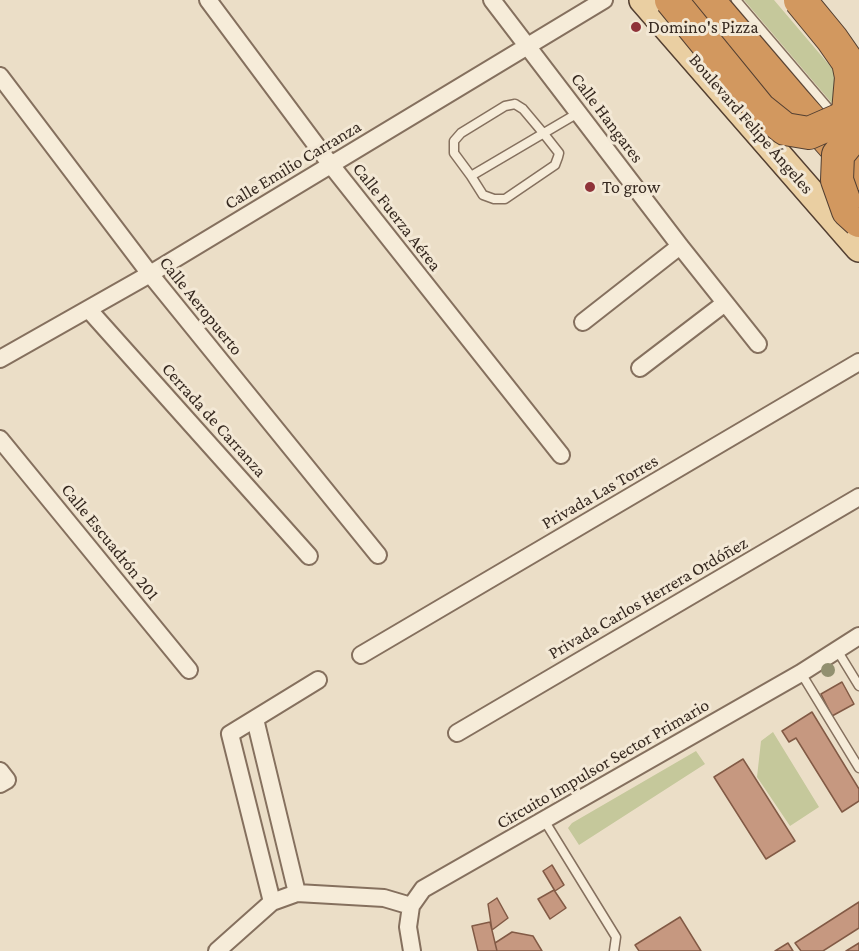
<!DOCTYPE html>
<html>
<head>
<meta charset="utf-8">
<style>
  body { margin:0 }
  canvas { display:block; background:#ebdec7 }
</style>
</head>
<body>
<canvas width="859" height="951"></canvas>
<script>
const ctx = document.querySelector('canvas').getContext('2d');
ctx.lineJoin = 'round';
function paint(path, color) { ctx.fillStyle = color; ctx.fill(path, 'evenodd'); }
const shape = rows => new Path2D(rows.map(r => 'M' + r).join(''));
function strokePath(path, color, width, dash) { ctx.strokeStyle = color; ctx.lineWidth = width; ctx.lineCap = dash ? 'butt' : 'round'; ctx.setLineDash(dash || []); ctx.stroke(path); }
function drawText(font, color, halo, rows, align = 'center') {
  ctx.font = font + ' "Crimson Pro",serif'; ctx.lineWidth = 6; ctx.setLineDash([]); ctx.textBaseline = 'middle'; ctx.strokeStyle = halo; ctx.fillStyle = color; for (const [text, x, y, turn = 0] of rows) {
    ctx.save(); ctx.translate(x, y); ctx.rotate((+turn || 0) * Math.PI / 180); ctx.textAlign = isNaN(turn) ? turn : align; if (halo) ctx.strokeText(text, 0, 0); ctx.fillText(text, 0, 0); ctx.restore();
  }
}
paint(shape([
  [744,0,774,0,859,100,859,135],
  [773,732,819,807,790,826,757,777,761,741],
  [696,751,705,764,579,845,568,828,572,823]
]), '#c5c89b');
const building = shape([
  [842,682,854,704,832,716,821,694,842,682],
  [812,712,859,789,859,801,842,812,796,738,789,742,782,731,812,712],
  [743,759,795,841,766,859,714,777,743,759],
  [552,865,564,885,555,891,543,871,552,865],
  [554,890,566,908,550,919,538,899,554,890],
  [497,898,508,918,492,930,488,904,497,898],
  [859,902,859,928,823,951,801,951,795,943,859,902],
  [680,917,701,951,639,951,635,945,680,917],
  [490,922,497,951,478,951,472,926,490,922],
  [512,932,533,936,542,951,497,951,495,943,512,932],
  [788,943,793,951,775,951,788,943],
  [859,943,859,951,846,951,859,943]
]);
paint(building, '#c69880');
strokePath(building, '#825a45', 1.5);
const lane = shape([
  [736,0,835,116],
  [515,104,523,109,544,134,559,153,558,157,555,165,505,199,494,199,483,195,471,176,454,153,454,141,461,133,505,106,515,104],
  [471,176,578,113],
  [837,650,859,686],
  [801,673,859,768],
  [544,820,616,937,614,951]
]);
const street = shape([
  [208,0,331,165,561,455],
  [492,0,680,246,758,344],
  [0,76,150,274,378,555],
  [89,310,309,556],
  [583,322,680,246],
  [0,359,150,274,604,0],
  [640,368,725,303],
  [0,439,189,670],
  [361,655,859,362],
  [255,719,297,893],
  [457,733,859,497],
  [0,771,7,780,0,784],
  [272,902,230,734,318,680],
  [217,951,272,902,297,893,384,898,411,906],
  [412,951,408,927,411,906,423,889,801,673,859,636]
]);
const primary = shape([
  [643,0,859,248]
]);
const highway = shape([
  [708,0,795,102,859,174]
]);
strokePath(lane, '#85705e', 11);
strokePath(street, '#85705e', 20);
strokePath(primary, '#533f31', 30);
strokePath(highway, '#533f31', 34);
strokePath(lane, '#f6ecd9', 8);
strokePath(street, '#f6ecd9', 16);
strokePath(primary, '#eacfa2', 27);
strokePath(highway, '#d2985f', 32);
const highwayBridge = shape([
  [671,0,760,109,785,129,809,133,841,119,848,112,851,77,848,62,832,39,800,0],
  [859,132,851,139,838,155,837,180,848,211,859,221]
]);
strokePath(highwayBridge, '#533f31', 34, []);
strokePath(highwayBridge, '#d2985f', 32);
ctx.fillStyle = '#929070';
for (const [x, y] of [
  [828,670]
]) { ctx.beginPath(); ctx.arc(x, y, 7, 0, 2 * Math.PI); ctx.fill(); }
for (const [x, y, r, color] of [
  [636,27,6,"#8f3339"],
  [590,187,6,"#8f3339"]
]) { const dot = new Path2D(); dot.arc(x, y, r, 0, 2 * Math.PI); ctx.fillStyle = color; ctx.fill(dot); strokePath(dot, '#f3e8d5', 2); }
drawText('18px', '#362920', '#f3e8d5', [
  ["Domino's Pizza",648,27],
  ["To grow",602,187]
], 'left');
drawText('18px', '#362920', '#f3e8d5', [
  ["Calle Hangares",607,118,53],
  ["Boulevard Felipe Ángeles",751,124,49],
  ["Calle Emilio Carranza",293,165,-31],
  ["Calle Fuerza Aérea",397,217,52],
  ["Calle Aeropuerto",201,306,51],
  ["Cerrada de Carranza",214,420,48],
  ["Privada Las Torres",600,492,-30],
  ["Calle Escuadrón 201",110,542,51],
  ["Privada Carlos Herrera Ordóñez",648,598,-30],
  ["Circuito Impulsor Sector Primario",603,764,-30]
]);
</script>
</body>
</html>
